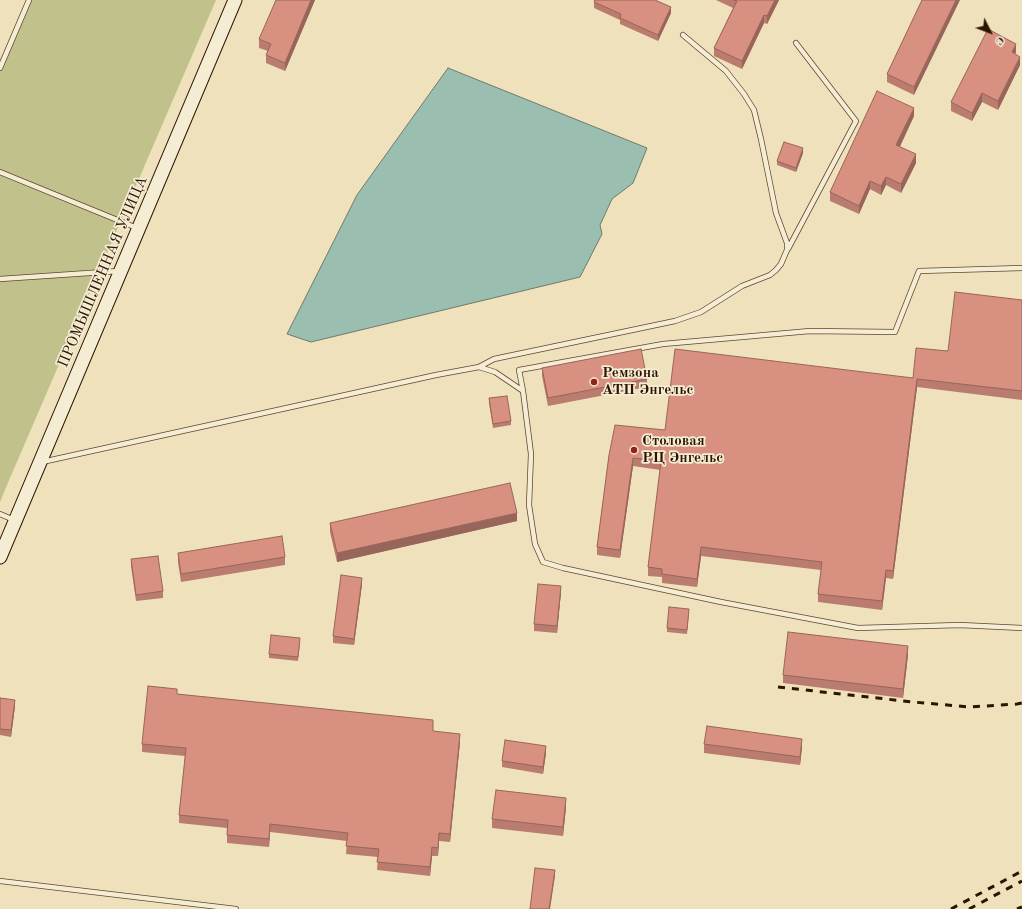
<!DOCTYPE html>
<html>
<head>
<meta charset="utf-8">
<style>
  body { margin:0 }
  #map { position:relative; width:1022px; height:909px; overflow:hidden; background:#f0e1bd; font-family:"Old Standard TT",serif }
  canvas { display:block }
  .north { position:absolute; left:970px; top:12px; width:40px; height:40px; -webkit-text-stroke:3px #f5ecd4; paint-order:stroke; rotate:132deg; font-size:11px; font-weight:700; line-height:16px; text-align:center; color:#2c1400 }
  .north::after { content:''; display:block; margin:auto; width:14px; height:18px; background:#2c1400; clip-path:polygon(50% 0,100% 100%,50% 72%,0 100%) }
</style>
</head>
<body>
<div id="map">
<canvas width="1022" height="909"></canvas>
<div class="north">С</div>
</div>
<script>
const ctx = document.querySelector('canvas').getContext('2d');
ctx.lineJoin = 'round';
function paint(path, color) { ctx.fillStyle = color; ctx.fill(path, 'evenodd'); }
const shape = rows => new Path2D(rows.map(r => 'M' + r).join(''));
function strokePath(path, color, width, dash) { ctx.strokeStyle = color; ctx.lineWidth = width; ctx.lineCap = dash ? 'butt' : 'round'; ctx.setLineDash(dash || []); ctx.stroke(path); }
function drawText(font, color, halo, rows, align = 'center') {
  ctx.font = font + ' "Old Standard TT",serif'; ctx.lineWidth = 3.5; ctx.setLineDash([]); ctx.textBaseline = 'middle'; ctx.strokeStyle = halo; ctx.fillStyle = color; for (const [text, x, y, turn = 0] of rows) {
    ctx.save(); ctx.translate(x, y); ctx.rotate((+turn || 0) * Math.PI / 180); ctx.textAlign = isNaN(turn) ? turn : align; if (halo) ctx.strokeText(text, 0, 0); ctx.fillText(text, 0, 0); ctx.restore();
  }
}
paint(shape([
  [29,0,216,0,7,485,0,502,0,65]
]), '#c1c18c');
const water = shape([
  [448,68,647,148,633,183,612,199,600,225,602,234,580,277,311,342,287,334,357,195,448,68]
]);
paint(water, '#9abeaf');
strokePath(water, '#6e7a69', 1);
const lane = shape([
  [0,68,29,0],
  [0,172,137,228],
  [788,249,856,121,796,43],
  [1022,268,919,271,895,332,810,331,663,344,519,370,523,391,531,454,529,505,535,544,543,562,563,568,721,602,858,628,960,625,1022,628],
  [0,279,119,271],
  [479,367,494,359,675,321,701,312,742,286,770,275,776,270,781,264,787,250,787,243,776,213,761,139,754,110,744,94,726,71,683,35],
  [42,462,436,375,479,367,495,372,523,391],
  [0,514,14,520],
  [0,881,236,909]
]);
const secondary = shape([
  [0,557,235,0]
]);
strokePath(lane, '#5d472f', 6);
strokePath(secondary, '#2c1400', 15);
strokePath(lane, '#f5ecd4', 4.5);
strokePath(secondary, '#f5ecd4', 13);
strokePath(shape([
  [778,687,913,702,969,707,1017,704,1022,703],
  [951,909,1022,871],
  [969,909,1022,881],
  [1017,909,1022,907]
]), '#2c1400', 3, [7, 7]);
paint(shape([
  [315,0,285,71,266,63,266,55,268,51,259,48,259,39],
  [716,0,779,0,767,24,764,23,742,69,714,56,714,48,733,8],
  [922,0,914,95,887,82,887,74],
  [594,2,671,13,658,41,620,24,620,20,594,8],
  [1016,52,1015,54,1020,65,998,110,982,102,972,121,951,111,951,102],
  [914,116,900,147,916,163,901,193,886,185,881,195,870,189,859,214,830,201,830,192],
  [803,153,796,172,777,165,777,161],
  [1022,300,1022,400,917,387,893,579,886,578,882,610,818,602,818,594,821,570,701,556,697,587,662,583,662,577,648,576,648,567,660,470,633,466,620,558,597,555,597,547,609,455,665,430,913,378,948,351],
  [542,368,647,379,647,387,548,406,542,376],
  [489,398,511,421,511,425,493,428,489,403],
  [517,521,337,562,330,532,330,523],
  [178,553,285,557,285,565,181,582,178,562],
  [131,559,163,591,163,598,136,601,131,566],
  [362,584,354,645,333,643,333,636],
  [561,592,557,633,534,631,534,624],
  [689,613,687,634,667,632,667,628],
  [300,643,298,661,269,658,269,654],
  [908,655,903,698,783,683,783,675],
  [177,694,433,731,460,742,450,842,439,841,438,856,432,856,430,876,377,870,378,857,346,854,347,841,270,832,269,847,227,843,227,828,179,823,179,815,185,756,142,752,142,744],
  [0,698,15,706,11,737,0,735],
  [704,744,802,747,800,765,704,753],
  [546,753,543,774,502,767,502,761],
  [566,807,563,836,492,828,492,819]
]), '#ba7c6f');
paint(shape([
  [311,0,315,0,285,71,285,63],
  [775,0,779,0,767,24,767,16],
  [956,0,960,0,914,95,914,87],
  [671,7,671,13,658,41,658,35],
  [764,15,764,23,742,69,742,61],
  [1016,44,1016,52,1012,61,1012,52],
  [1020,57,1020,65,998,110,998,101],
  [982,93,982,102,972,121,972,113],
  [914,108,914,116,896,154,896,145],
  [803,148,803,153,796,172,796,168],
  [916,154,916,163,901,193,901,184],
  [886,177,886,185,881,195,881,186],
  [870,181,870,189,859,214,859,206],
  [917,379,917,387,893,579,893,571],
  [633,458,633,466,620,558,620,550],
  [517,513,517,521,337,562,337,553],
  [701,547,701,556,697,587,697,579],
  [886,570,886,578,882,610,882,601],
  [362,578,362,584,354,645,354,639],
  [561,586,561,592,557,633,557,626],
  [908,646,908,655,903,698,903,689],
  [15,700,15,706,11,737,11,730],
  [460,734,460,742,450,842,450,834],
  [802,739,802,747,800,765,800,757],
  [546,746,546,753,543,774,543,767],
  [566,798,566,807,563,836,563,827],
  [270,824,270,832,269,847,269,839],
  [439,833,439,841,438,856,438,848],
  [432,847,432,856,430,876,430,867],
  [555,870,555,876,550,909,549,909]
]), '#97655a');
const building = shape([
  [276,0,311,0,285,63,266,55,271,44,259,39,276,0],
  [595,0,655,0,671,7,658,35,620,18,621,14,594,2,595,0],
  [734,0,775,0,767,16,764,15,742,61,714,48,737,1,734,0],
  [922,0,956,0,914,87,887,74,922,0],
  [988,29,1016,44,1012,52,1020,57,998,101,982,93,972,113,951,102,988,29],
  [877,91,914,108,896,145,916,154,901,184,886,177,881,186,870,181,859,206,830,192,877,91],
  [784,142,803,148,796,168,777,161,784,142],
  [955,292,1022,300,1022,391,917,379,893,571,886,570,882,601,818,594,822,562,701,547,697,579,662,574,662,569,648,567,661,461,633,458,620,550,597,547,609,455,615,425,665,430,675,349,913,378,916,348,948,351,955,292],
  [641,349,647,379,548,398,542,368,641,349],
  [507,396,511,421,493,424,489,398,507,396],
  [510,483,517,513,337,553,330,523,510,483],
  [282,536,285,557,181,574,178,553,282,536],
  [158,556,163,591,136,595,131,559,158,556],
  [341,575,362,578,354,639,333,636,341,575],
  [538,584,561,586,557,626,534,624,538,584],
  [669,607,689,609,687,630,667,628,669,607],
  [788,632,908,646,903,689,783,675,788,632],
  [271,635,300,638,298,657,269,654,271,635],
  [148,686,177,689,177,694,433,720,433,731,460,734,450,834,439,833,438,848,432,847,430,867,377,862,379,849,346,846,348,833,270,824,269,839,227,835,228,820,179,815,186,748,142,744,148,686],
  [0,698,15,700,11,730,0,729,0,698],
  [707,726,802,739,800,757,704,744,707,726],
  [505,740,546,746,543,767,502,761,505,740],
  [496,790,566,798,563,827,492,819,496,790],
  [535,868,555,870,549,909,530,909,535,868]
]);
paint(building, '#d89081');
strokePath(building, '#97655a', 1);
for (const [x, y, r, color] of [
  [594,382,4,"#8f2418"],
  [634,450,4,"#8f2418"]
]) { const dot = new Path2D(); dot.arc(x, y, r, 0, 2 * Math.PI); ctx.fillStyle = color; ctx.fill(dot); strokePath(dot, '#f5ecd4', 1.5); }
drawText('15px', '#2c1400', '#f5ecd4', [
  ["ПРОМЫШЛЕННАЯ УЛИЦА",103,272,-67]
]);
drawText('bold 15px', '#2c1400', '#f5ecd4', [
  ["Ремзона",602,373],
  ["АТП Энгельс",602,390],
  ["Столовая",642,441],
  ["РЦ Энгельс",642,458]
], 'left');
</script>
</body>
</html>
